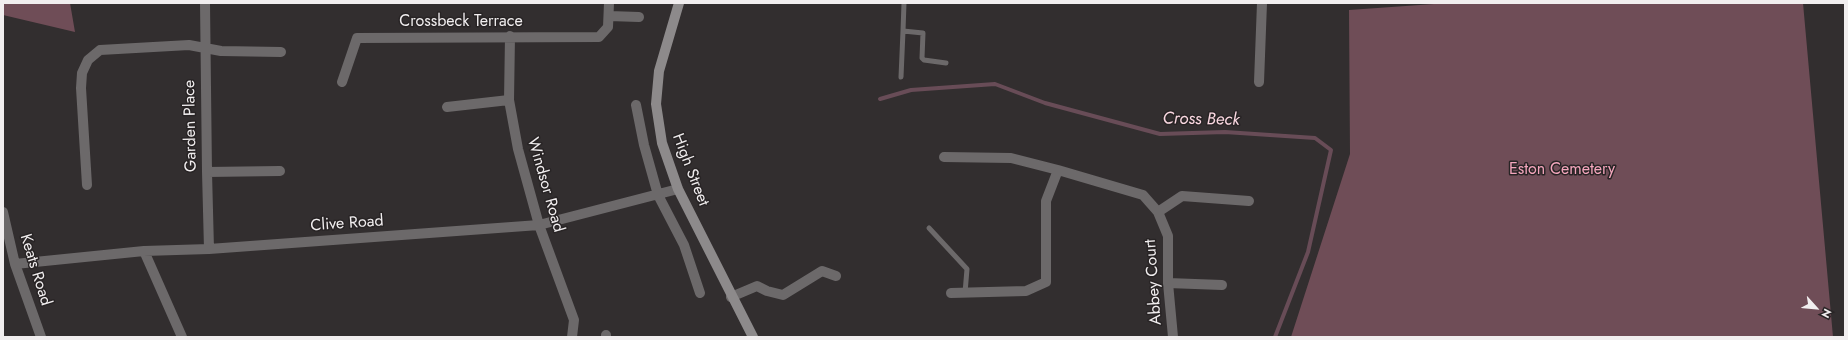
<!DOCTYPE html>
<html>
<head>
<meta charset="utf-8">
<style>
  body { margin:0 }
  #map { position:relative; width:1848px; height:340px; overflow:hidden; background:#322e2f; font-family:Jost,sans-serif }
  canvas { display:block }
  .frame { position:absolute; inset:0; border:4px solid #f1eeef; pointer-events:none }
  .north { position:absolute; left:1796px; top:288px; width:40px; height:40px; -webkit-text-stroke:3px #282425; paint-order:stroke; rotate:117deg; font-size:11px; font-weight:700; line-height:16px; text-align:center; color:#f1eeef }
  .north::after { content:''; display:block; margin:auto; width:14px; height:18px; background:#f1eeef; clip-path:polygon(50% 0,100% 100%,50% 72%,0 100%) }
</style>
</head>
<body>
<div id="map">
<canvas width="1848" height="340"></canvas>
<div class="frame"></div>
<div class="north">N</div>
</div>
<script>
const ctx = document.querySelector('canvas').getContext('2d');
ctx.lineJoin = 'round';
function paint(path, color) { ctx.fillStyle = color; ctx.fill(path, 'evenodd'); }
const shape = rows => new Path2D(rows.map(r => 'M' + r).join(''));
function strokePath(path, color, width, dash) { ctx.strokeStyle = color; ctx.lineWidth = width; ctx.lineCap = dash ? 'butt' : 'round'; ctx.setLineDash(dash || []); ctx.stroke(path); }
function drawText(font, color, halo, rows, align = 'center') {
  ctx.font = font + ' Jost,sans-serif'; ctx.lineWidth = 3; ctx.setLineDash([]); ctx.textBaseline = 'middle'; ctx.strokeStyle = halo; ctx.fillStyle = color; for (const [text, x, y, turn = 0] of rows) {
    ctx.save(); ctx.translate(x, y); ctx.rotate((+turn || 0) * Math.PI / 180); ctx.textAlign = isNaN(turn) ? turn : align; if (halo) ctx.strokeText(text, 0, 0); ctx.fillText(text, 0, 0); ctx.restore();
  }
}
paint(shape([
  [3,3,70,3,75,32,3,15],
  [1448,3,1803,3,1833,337,1291,337,1350,154,1349,10]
]), '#6f4d57');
strokePath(shape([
  [880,99,911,90,995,84,1045,103,1160,134,1225,132,1315,138,1331,150,1308,252,1275,337]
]), '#684c57', 4);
strokePath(shape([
  [904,3,903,31,923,33,922,58,924,60,946,63],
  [901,77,903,31],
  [929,228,967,269,965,293]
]), '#6c696a', 5);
strokePath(shape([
  [205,3,207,172,209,249],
  [609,16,639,17],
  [510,36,509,100,518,149,539,225,574,320,572,337],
  [342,82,357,38,599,37,608,27,609,3],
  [1259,82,1262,3],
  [636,105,644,145,658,195,684,245,700,293],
  [447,107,509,100],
  [944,157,1011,158,1058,170],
  [207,172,280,171],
  [87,185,81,88,82,73,88,60,100,50,189,45,221,51,281,52],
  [3,212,15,264,41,337],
  [1158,212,1182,196,1249,201],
  [144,251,182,337],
  [15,264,144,251,209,249,539,225,678,189],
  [1168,283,1222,285],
  [951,293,1026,291,1046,282,1046,201,1058,170,1143,195,1158,212,1168,236,1168,283,1173,337],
  [731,297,757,286,767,291,783,295,822,271,836,276],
  [606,335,606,337]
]), '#6c696a', 10);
strokePath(shape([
  [679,3,659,71,656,104,662,143,678,189,753,337]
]), '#8d8a8b', 10);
drawText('16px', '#f1eeef', '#282425', [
  ["Crossbeck Terrace",461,22],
  ["Garden Place",191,126,-91],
  ["High Street",690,170,69],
  ["Windsor Road",545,185,74],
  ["Clive Road",347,224,-4],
  ["Keats Road",35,270,73],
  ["Abbey Court",1154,282,-94]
]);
drawText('16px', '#f4a6bd', '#282425', [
  ["Eston Cemetery",1562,170]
]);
drawText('italic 17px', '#fad8e1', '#282425', [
  ["Cross Beck",1201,120,1]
]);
</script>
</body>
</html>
